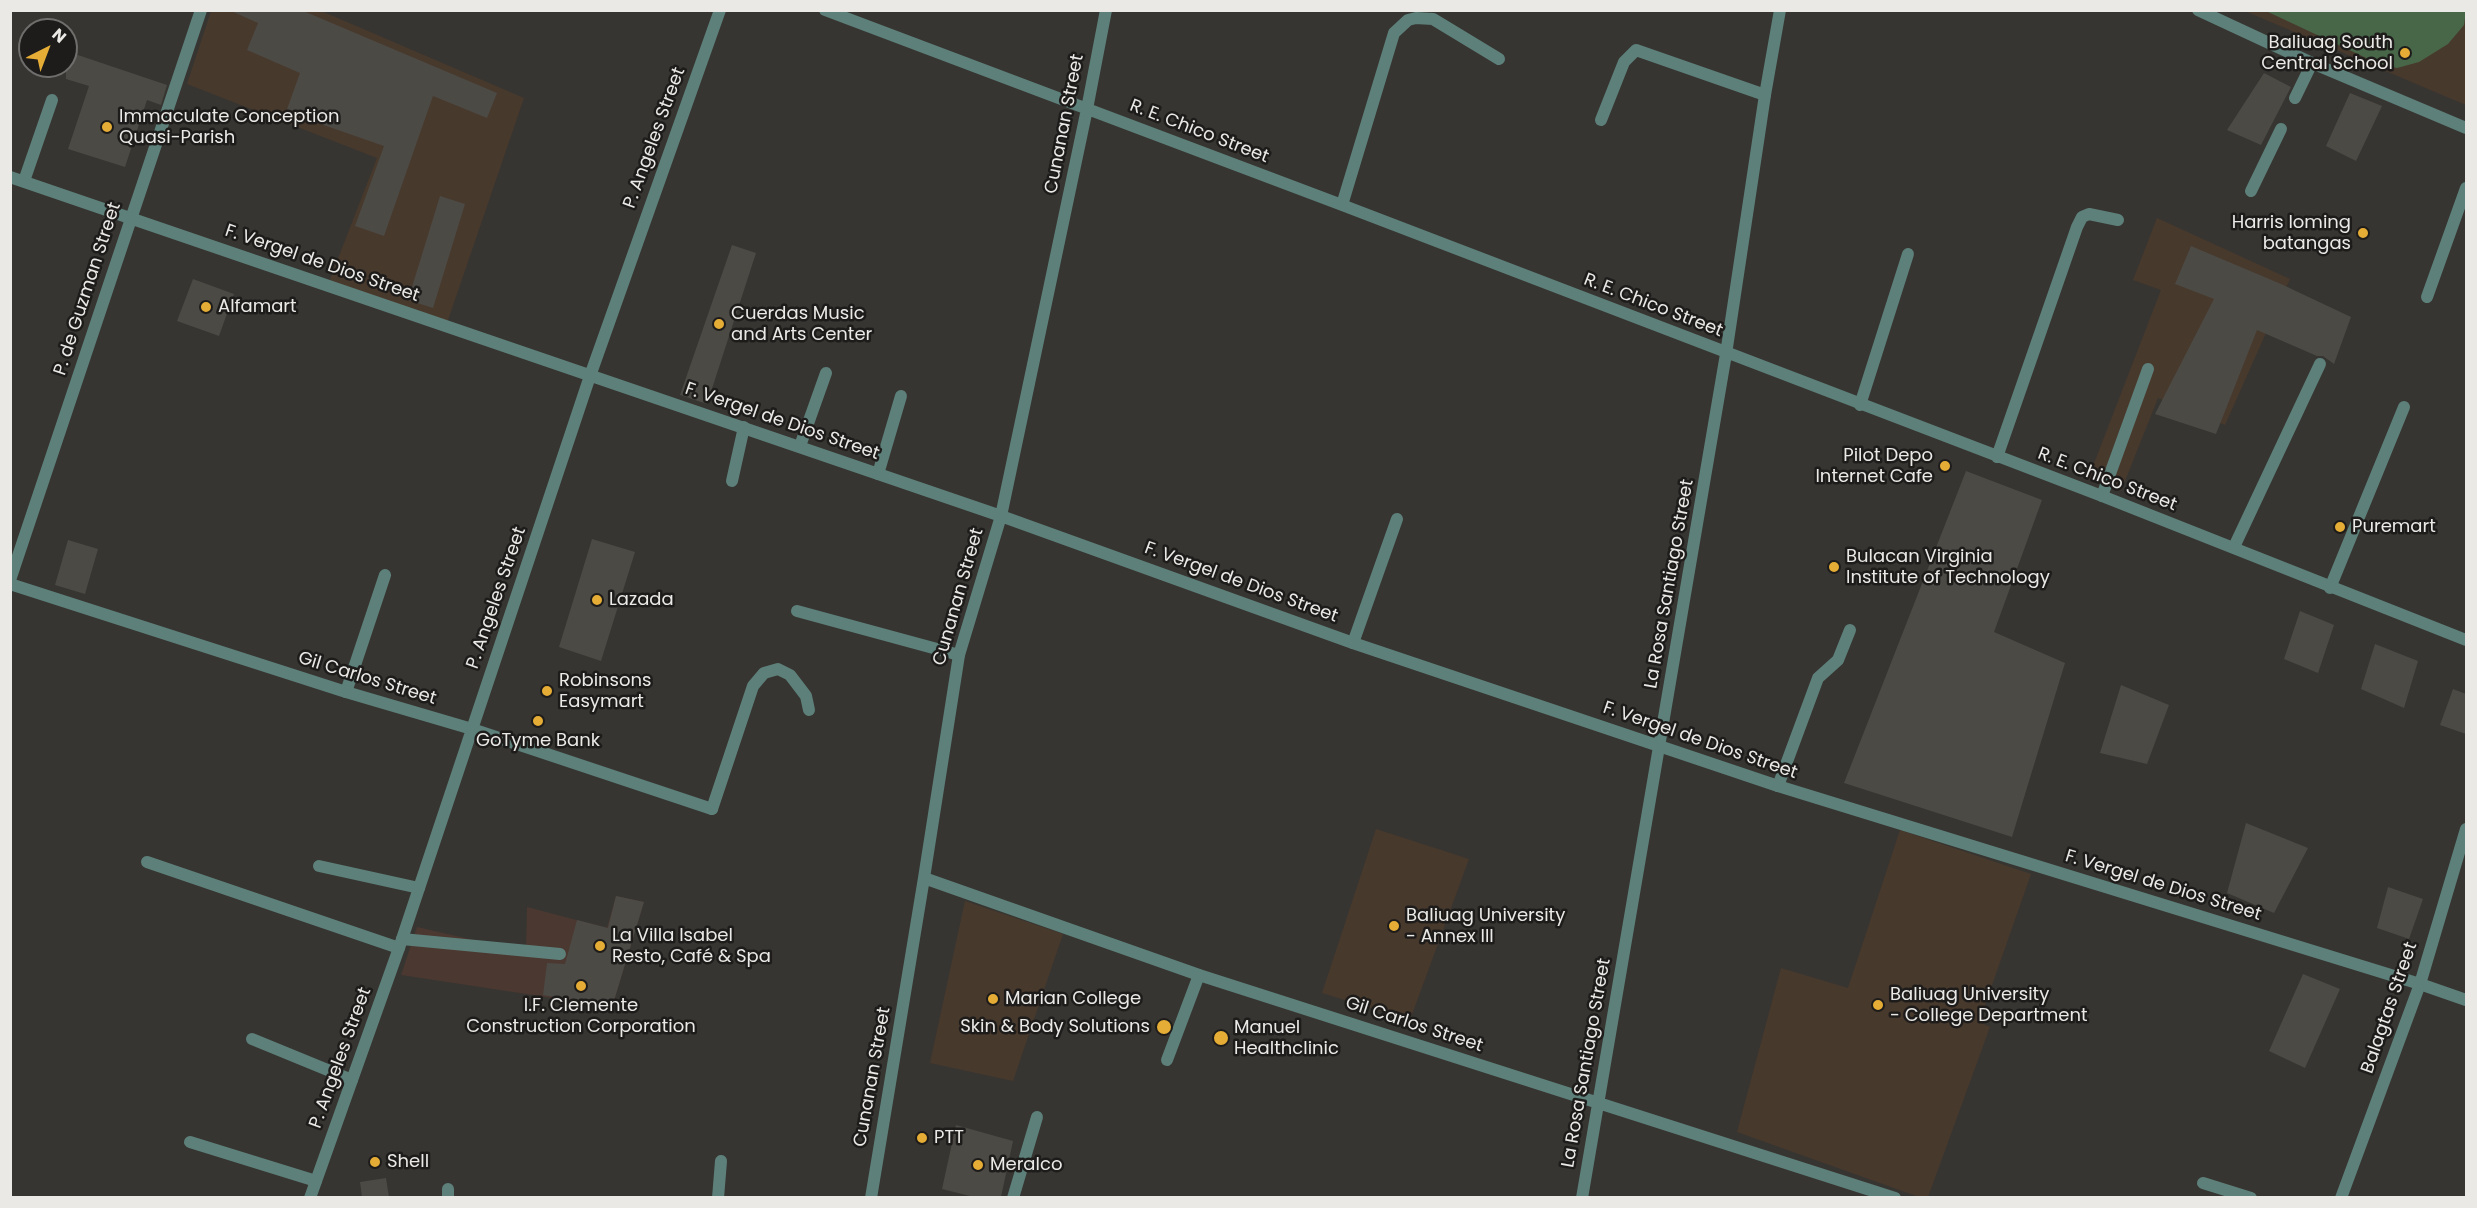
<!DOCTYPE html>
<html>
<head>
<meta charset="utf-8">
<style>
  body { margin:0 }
  #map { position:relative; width:2477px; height:1208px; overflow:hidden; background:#373531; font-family:Poppins,sans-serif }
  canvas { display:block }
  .frame { position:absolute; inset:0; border:12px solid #eae9e6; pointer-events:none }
  .north { position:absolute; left:18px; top:18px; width:60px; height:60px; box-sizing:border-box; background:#1e1c1b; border:2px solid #706e6c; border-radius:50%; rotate:42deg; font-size:16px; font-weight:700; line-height:24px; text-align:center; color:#eae9e6 }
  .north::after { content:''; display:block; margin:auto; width:21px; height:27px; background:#e5ad35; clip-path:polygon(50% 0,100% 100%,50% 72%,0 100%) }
</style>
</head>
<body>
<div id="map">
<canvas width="2477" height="1208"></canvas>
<div class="frame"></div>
<div class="north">N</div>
</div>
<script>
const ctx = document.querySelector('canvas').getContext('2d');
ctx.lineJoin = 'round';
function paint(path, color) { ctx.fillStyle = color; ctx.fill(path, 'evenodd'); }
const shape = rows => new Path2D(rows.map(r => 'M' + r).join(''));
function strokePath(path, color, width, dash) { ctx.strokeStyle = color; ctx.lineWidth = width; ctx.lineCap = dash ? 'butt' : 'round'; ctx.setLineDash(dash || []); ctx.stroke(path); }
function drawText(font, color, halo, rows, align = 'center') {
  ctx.font = font + ' Poppins,sans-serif'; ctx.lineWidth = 5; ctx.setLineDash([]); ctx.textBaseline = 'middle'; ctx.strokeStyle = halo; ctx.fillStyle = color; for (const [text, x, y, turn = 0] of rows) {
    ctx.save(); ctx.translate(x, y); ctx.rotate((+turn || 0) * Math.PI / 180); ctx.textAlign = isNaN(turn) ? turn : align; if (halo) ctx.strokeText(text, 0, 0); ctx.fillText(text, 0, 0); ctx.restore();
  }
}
paint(shape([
  [616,896,644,902,612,1007,401,975,417,927,526,952,527,907,607,928]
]), '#4b3831');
paint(shape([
  [319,10,524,98,446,326,327,287,377,158,187,84,211,11],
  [2245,11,2466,11,2466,105,2442,95],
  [2157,218,2290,279,2225,425,2158,398,2121,491,2088,479,2161,290,2133,280],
  [1376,829,1469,859,1410,1020,1322,993],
  [1900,830,2031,874,1979,1022,1990,1027,1928,1197,1919,1197,1737,1132,1781,968,1848,988],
  [965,901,1063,934,1013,1081,930,1063]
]), '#48392d');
paint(shape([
  [2266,11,2466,11,2464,25,2448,44,2419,62,2397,68,2377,63]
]), '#486749');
paint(shape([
  [229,10,301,10,497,93,487,118,433,96,384,236,355,226,384,146,286,112,300,73,247,50,258,23],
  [66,51,167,85,161,105,147,100,125,167,68,149,89,86,66,79],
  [2264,73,2291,87,2261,145,2227,130],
  [2350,93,2382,106,2356,161,2326,146],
  [440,196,465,204,433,308,408,300],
  [732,245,756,253,707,404,680,395],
  [2191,246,2281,284,2351,317,2334,364,2323,356,2317,356,2257,330,2216,434,2155,414,2214,299,2175,284],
  [193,279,234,294,219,336,177,321],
  [1966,471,2042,500,1994,632,2065,663,2012,837,1844,783],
  [592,539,635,552,601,661,559,647],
  [68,540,98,549,85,594,55,585],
  [2300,611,2334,625,2318,673,2284,659],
  [2375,644,2418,661,2404,708,2361,689],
  [2121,685,2169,705,2147,764,2100,753],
  [2453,689,2466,694,2466,734,2440,725],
  [2246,823,2308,848,2274,913,2227,893],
  [2388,887,2423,899,2409,939,2377,928],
  [616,896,644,902,612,1007,543,995,547,963,565,964,577,920,608,928],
  [2303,974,2340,989,2305,1068,2269,1051],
  [956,1125,1013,1141,1001,1197,974,1197,942,1189],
  [386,1178,389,1197,362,1197,360,1182]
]), '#4c4a45');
strokePath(shape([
  [2295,98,2312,63],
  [1601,120,1624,62,1636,50,1765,95],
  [24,181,52,100],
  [2251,191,2281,129],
  [2427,297,2466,188],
  [1860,405,1908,254],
  [800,446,826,373],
  [878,474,901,396],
  [732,481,744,427],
  [2102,496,2148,369],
  [2234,547,2320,364],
  [2330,588,2404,407],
  [797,611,959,655],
  [1353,643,1397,519],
  [346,692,385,575],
  [1778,786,1818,678,1838,660,1850,630],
  [712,809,753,686,764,673,778,669,790,675,806,696,809,710],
  [147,862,399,948],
  [319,866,419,888],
  [402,939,560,954],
  [252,1039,352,1080],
  [1167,1060,1199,975],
  [190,1142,316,1181],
  [2203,1183,2251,1198],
  [448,1189,448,1198],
  [718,1198,721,1161],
  [1013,1198,1037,1117]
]), '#5d807a', 12);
strokePath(shape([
  [825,10,1342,205,2102,496,2466,640],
  [2198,10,2312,63,2466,128],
  [10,177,1001,516,1353,643,1778,786,2420,984,2466,1000],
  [1342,205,1394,33,1408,20,1416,18,1433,19,1499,59],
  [1997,457,2077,227,2082,217,2089,214,2118,220],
  [10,580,201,10],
  [10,584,346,692,472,729,712,809],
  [924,878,1199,975,1895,1198],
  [310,1198,399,948,590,376,720,10],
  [871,1198,924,878,959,655,1001,516,1087,109,1106,10],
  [1582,1198,1726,354,1765,95,1780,10],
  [2341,1198,2420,984,2466,829]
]), '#5d807a', 12);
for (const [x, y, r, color] of [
  [2405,53,6,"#e5ad35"],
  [107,127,6,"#e5ad35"],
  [2363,233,6,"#e5ad35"],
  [206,307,6,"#e5ad35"],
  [719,324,6,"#e5ad35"],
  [1945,466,6,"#e5ad35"],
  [2340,527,6,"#e5ad35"],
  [1834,567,6,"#e5ad35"],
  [597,600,6,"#e5ad35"],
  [547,691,6,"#e5ad35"],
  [538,721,6,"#e5ad35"],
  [1394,926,6,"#e5ad35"],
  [600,946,6,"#e5ad35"],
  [581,986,6,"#e5ad35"],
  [993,999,6,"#e5ad35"],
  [1878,1005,6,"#e5ad35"],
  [1164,1027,8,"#e5ad35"],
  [1221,1038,8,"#e5ad35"],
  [922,1138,6,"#e5ad35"],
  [375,1162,6,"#e5ad35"],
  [978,1165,6,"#e5ad35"]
]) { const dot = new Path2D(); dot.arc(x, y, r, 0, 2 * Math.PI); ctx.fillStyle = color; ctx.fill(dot); strokePath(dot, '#1e1c1b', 2); }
drawText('18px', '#eae9e6', '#1e1c1b', [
  ["Baliuag South",2393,43,"right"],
  ["Central School",2393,64,"right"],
  ["Immaculate Conception",119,117],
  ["Quasi-Parish",119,138],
  ["Harris loming",2351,223,"right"],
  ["batangas",2351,244,"right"],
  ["Alfamart",218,307],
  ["Cuerdas Music",731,314],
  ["and Arts Center",731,335],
  ["Pilot Depo",1933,456,"right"],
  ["Internet Cafe",1933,477,"right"],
  ["Puremart",2352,527],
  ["Bulacan Virginia",1846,557],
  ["Institute of Technology",1846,578],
  ["Lazada",609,600],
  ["Robinsons",559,681],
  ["Easymart",559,702],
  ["GoTyme Bank",538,741,"center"],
  ["Baliuag University",1406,916],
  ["- Annex III",1406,937],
  ["La Villa Isabel",612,936],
  ["Resto, Café & Spa",612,957],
  ["Baliuag University",1890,995],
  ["- College Department",1890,1016],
  ["Marian College",1005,999],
  ["I.F. Clemente",581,1006,"center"],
  ["Construction Corporation",581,1027,"center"],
  ["Skin & Body Solutions",1150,1027,"right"],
  ["Manuel",1234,1028],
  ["Healthclinic",1234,1049],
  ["PTT",934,1138],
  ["Shell",387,1162],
  ["Meralco",990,1165]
], 'left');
drawText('18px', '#eae9e6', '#1e1c1b', [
  ["Cunanan Street",1065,124,-79],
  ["R. E. Chico Street",1199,132,21],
  ["P. Angeles Street",655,138,-70],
  ["F. Vergel de Dios Street",322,264,19],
  ["P. de Guzman Street",88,289,-72],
  ["R. E. Chico Street",1653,306,21],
  ["F. Vergel de Dios Street",782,422,19],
  ["R. E. Chico Street",2107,480,21],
  ["F. Vergel de Dios Street",1241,583,20],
  ["La Rosa Santiago Street",1670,584,-80],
  ["Cunanan Street",959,597,-74],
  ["P. Angeles Street",497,598,-71],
  ["Gil Carlos Street",367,679,17],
  ["F. Vergel de Dios Street",1700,741,19],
  ["F. Vergel de Dios Street",2163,886,17],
  ["Balagtas Street",2390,1008,-71],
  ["Gil Carlos Street",1414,1025,18],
  ["P. Angeles Street",341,1058,-70],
  ["La Rosa Santiago Street",1587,1063,-80],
  ["Cunanan Street",873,1077,-80]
]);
</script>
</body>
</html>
